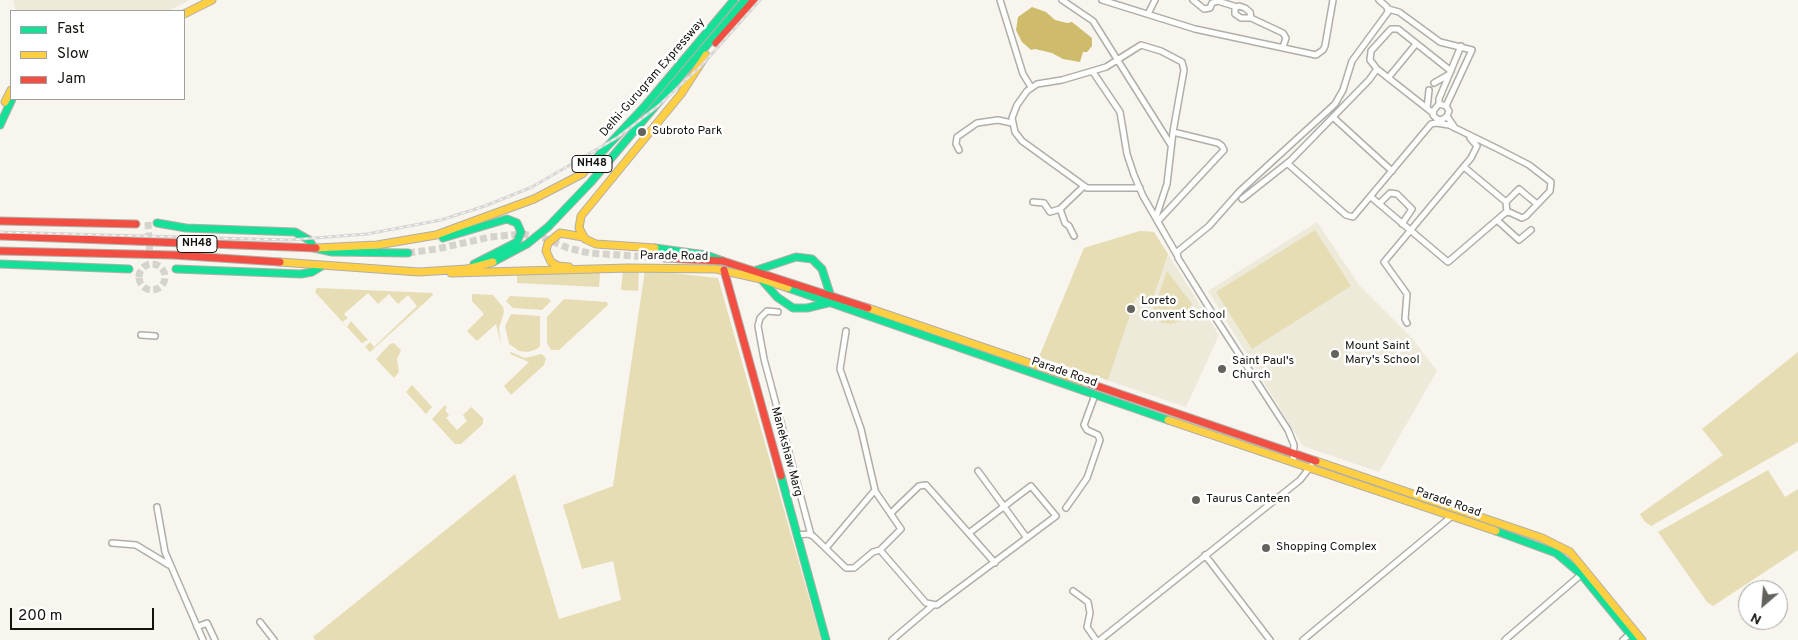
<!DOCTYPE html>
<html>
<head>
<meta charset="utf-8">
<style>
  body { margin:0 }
  #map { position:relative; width:1798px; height:640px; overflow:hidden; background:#f7f5ed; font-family:Overpass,sans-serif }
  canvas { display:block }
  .legend { position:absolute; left:10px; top:10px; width:175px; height:90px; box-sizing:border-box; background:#fff; border:1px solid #a1a19f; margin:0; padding:6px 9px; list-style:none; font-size:15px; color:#15130e }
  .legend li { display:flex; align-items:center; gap:10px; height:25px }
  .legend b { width:25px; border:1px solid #a1a19f }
  .north { position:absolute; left:1738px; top:580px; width:50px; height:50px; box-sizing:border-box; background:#fff; border:1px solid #a1a19f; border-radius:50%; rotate:207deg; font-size:14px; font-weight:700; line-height:20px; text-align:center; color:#15130e }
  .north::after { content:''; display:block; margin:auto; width:18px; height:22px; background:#64625c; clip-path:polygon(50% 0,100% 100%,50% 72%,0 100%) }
  .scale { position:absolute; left:10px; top:608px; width:144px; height:22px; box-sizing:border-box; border:2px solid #15130e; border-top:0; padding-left:6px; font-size:15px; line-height:18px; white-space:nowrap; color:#15130e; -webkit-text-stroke:4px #fff; paint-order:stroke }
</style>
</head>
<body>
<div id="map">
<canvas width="1798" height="640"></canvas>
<ul class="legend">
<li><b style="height:6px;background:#16e098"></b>Fast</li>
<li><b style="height:6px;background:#ffcf43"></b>Slow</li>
<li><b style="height:6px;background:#f24e42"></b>Jam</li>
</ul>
<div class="north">N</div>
<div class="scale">200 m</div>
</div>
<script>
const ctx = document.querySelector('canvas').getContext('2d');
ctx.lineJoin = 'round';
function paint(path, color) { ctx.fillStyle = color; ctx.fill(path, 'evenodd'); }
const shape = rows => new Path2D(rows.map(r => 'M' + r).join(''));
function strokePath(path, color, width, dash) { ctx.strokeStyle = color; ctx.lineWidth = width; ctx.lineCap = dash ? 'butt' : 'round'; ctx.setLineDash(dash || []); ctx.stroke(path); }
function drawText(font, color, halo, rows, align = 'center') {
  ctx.font = font + ' Overpass,sans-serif'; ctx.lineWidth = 5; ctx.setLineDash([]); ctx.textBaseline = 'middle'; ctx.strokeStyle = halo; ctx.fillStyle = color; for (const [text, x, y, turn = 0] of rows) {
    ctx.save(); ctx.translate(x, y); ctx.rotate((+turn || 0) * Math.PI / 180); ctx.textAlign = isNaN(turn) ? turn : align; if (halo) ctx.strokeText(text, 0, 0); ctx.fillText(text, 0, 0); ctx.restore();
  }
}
paint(shape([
  [13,0,190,0,168,11,16,11],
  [1317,222,1359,285,1411,337,1437,371,1379,472,1303,446,1208,291],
  [1140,231,1154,232,1219,335,1186,407,1039,357,1084,248]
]), '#edeada');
paint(shape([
  [1315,230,1351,286,1252,349,1216,292],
  [1140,231,1154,232,1168,254,1152,301,1136,297,1108,380,1039,357,1084,248],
  [517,267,597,270,600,274,599,287,517,283],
  [645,270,718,278,821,640,315,640,313,637,515,474,559,619,621,600,613,561,582,569,563,505,613,486],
  [623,271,639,271,638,291,621,290],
  [1167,271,1192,304,1181,321,1170,324,1160,322,1152,313],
  [317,288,432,293,433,295,370,352,315,292],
  [368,293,378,304,389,294,398,304,408,295,417,306,374,347,370,342,365,347,362,343,368,340,351,321,347,327,342,322,348,318,344,314],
  [472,294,493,295,503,307,504,312,499,328,501,344,496,324,477,341,467,331,484,314,472,301],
  [510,296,548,298,551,301,542,310,513,308,506,301],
  [564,299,607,302,608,305,559,350,551,350,547,343,547,317],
  [511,314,540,316,540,346,537,349,528,352,519,351,509,344,505,326],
  [394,343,401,350,397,359,399,372,394,378,376,359,390,344],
  [511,352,525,358,542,354,546,358,544,365,511,395,504,386,529,362,510,354],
  [1798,352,1798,442,1651,526,1644,521,1640,514,1723,455,1702,429],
  [412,385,432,407,426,414,406,392],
  [445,405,447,408,445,410,449,415,446,418,457,430,467,421,463,415,471,407,483,418,483,424,461,444,455,444,432,419],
  [1768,470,1785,497,1798,489,1798,550,1713,606,1707,602,1658,532]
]), '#e6ddb5');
paint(shape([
  [1032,7,1046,12,1055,20,1067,23,1072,22,1092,38,1092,46,1087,52,1083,52,1080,62,1063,59,1052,53,1035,49,1031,50,1022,42,1016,30,1018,17]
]), '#cebc6c');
strokePath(shape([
  [148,222,150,258],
  [408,253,437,249,490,237,522,234,544,238,568,248,589,253,664,258],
  '139 277a13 13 0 1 1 26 0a13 13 0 1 1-26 0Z'
]), '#d5d3cc', 7, [7, 3.5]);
const street = shape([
  [1000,0,1023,74,1031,87],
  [1062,0,1093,21,1171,145],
  [1102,0,1195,29,1316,55,1323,50,1325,46,1333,0],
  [1193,0,1204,9,1210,8,1212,3,1218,1,1237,7],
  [1388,9,1399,12,1440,42,1472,50,1446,106],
  [1148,14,1155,0],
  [1251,18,1250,12,1245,8,1239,6,1235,8,1235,14,1241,18,1251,18,1283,33,1286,38,1283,47],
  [1377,69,1433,113],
  [1093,72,1120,112,1127,154,1134,175,1143,196,1177,255],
  [1388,78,1416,44],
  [1434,83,1448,75],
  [1439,104,1439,99,1461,46],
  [1427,108,1429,90],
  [1447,116,1442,120,1437,119,1433,115,1434,110,1439,104,1446,106,1449,111,1447,116,1455,128],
  [1334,118,1392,171],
  [959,150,956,144,957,137,977,123,998,120,1012,123],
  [1287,163,1346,215,1353,217,1431,124,1436,123,1449,125,1498,149,1529,165,1551,182,1550,191,1526,216,1522,218,1509,212,1505,213,1448,262,1371,197],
  [1464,167,1506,202,1507,212],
  [1140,188,1087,188,1022,141,1015,132,1012,118,1017,105,1027,91,1037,84,1062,80,1106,67,1141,45,1161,51,1182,62,1184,70,1173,132,1167,184,1156,217],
  [1242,199,1290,161,1369,80,1377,69,1370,60,1371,51,1391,29,1398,29,1451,71],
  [1033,202,1044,203,1050,212,1060,209,1065,223,1069,226,1074,236],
  [1506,202,1519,189,1537,204],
  [1379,204,1390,193,1397,194,1412,209,1402,224],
  [1060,209,1083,187],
  [1497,220,1519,240,1531,230],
  [1158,221,1224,150,1222,146,1218,143,1173,132],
  [778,312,767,311,760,318,758,326,764,359,811,535],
  [1407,323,1405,319,1407,294,1384,262,1471,158,1477,146,1470,138],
  [141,335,155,336],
  [1293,462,1294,445,1288,430,1211,311,1178,258,1177,252,1209,226,1240,191,1335,104,1343,90,1352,61,1388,12,1387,7,1379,0],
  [978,471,1027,538],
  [157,507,165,552,203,640],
  [1066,508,1087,478,1100,440,1098,435,1087,430,1084,425,1095,395],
  [891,513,919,486,926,485,995,563],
  [797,535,808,534,813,536,846,568,854,568,873,552,880,550,901,529,875,491],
  [112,543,136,545,169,565],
  [826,548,875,490,861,429,840,369,846,331],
  [880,550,926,603,937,605,1056,516,1031,486,969,533],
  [1205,555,1270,640],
  [1073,591,1088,602,1090,613,1087,627,1096,640],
  [260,622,274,640],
  [197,627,207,623,215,640],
  [892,640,932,606],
  [1100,640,1300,480,1311,466],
  [1303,640,1452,516],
  [1505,640,1583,573],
  [1623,640,1632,632]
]);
const fast = shape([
  [0,125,12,99],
  [588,167,644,107,734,0],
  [157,223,186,228,295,232,309,240,314,248,332,252,408,253],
  [443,238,507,219,517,223,521,232,517,242,474,264],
  [655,248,706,255,723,261],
  [493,262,527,244,548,227,591,182,745,0],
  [0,264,129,269],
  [176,269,301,274,312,272,322,266],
  [757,270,796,257,812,259,822,269,831,297,828,303,807,308,793,308,777,297,761,279],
  [788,288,1168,420],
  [781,476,826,640],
  [1496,531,1556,553,1581,574,1635,640]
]);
const slow = shape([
  [184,14,212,0],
  [5,102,11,90],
  [316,248,377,245,436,235,534,199,582,174,588,167],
  [655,248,596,244,585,239,579,228,581,216,681,94,706,55],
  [280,262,419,272,467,269,493,262],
  [569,267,558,266,551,262,546,251,548,243,560,233,583,237],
  [451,273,629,268,716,269,761,279,788,288],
  [868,308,1088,383],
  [1168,420,1496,531],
  [1316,461,1542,538,1570,552,1642,640]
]);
const jam = shape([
  [716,43,754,0],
  [0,221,136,224],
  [0,236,316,248],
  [0,251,173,255,280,262],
  [664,258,723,261,868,308],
  [724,270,781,476],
  [1088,383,1316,461]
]);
strokePath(street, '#b0aea8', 8);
strokePath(fast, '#b0aea8', 9);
strokePath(slow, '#b0aea8', 9);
strokePath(jam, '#b0aea8', 9);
strokePath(street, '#fefefc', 5);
strokePath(fast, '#16e098', 7);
strokePath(slow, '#ffcf43', 7);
strokePath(jam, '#f24e42', 7);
const rail = shape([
  [0,232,289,240,367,234,441,220,485,206,532,187,618,137,658,106,701,66,760,0]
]);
strokePath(rail, '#d7d6d4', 3);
strokePath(rail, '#fff', 1, [4]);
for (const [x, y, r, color] of [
  [642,132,5,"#64625c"],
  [1131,309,5,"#64625c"],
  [1335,354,5,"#64625c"],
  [1222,369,5,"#64625c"],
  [1196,500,5,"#64625c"],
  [1266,548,5,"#64625c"]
]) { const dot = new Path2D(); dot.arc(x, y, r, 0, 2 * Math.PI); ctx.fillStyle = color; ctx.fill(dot); strokePath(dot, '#fff', 2); }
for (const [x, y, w] of [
  [592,164,40],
  [197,244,40]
]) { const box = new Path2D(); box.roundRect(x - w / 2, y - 8.5, w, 17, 4); ctx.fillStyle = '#fff'; ctx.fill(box); strokePath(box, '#15130e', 1); }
drawText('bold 11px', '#15130e', null, [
  ["NH48",592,164],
  ["NH48",197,244]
]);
drawText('12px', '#15130e', '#fff', [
  ["Delhi-Gurugram Expressway",653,78,-49],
  ["Parade Road",674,257,1],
  ["Parade Road",1064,373,19],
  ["Manekshaw Marg",786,452,75],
  ["Parade Road",1448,503,19]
]);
drawText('12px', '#15130e', '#fff', [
  ["Subroto Park",652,132],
  ["Loreto",1141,302],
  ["Convent School",1141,316],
  ["Mount Saint",1345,347],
  ["Mary's School",1345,361],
  ["Saint Paul's",1232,362],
  ["Church",1232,376],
  ["Taurus Canteen",1206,500],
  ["Shopping Complex",1276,548]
], 'left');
</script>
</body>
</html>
